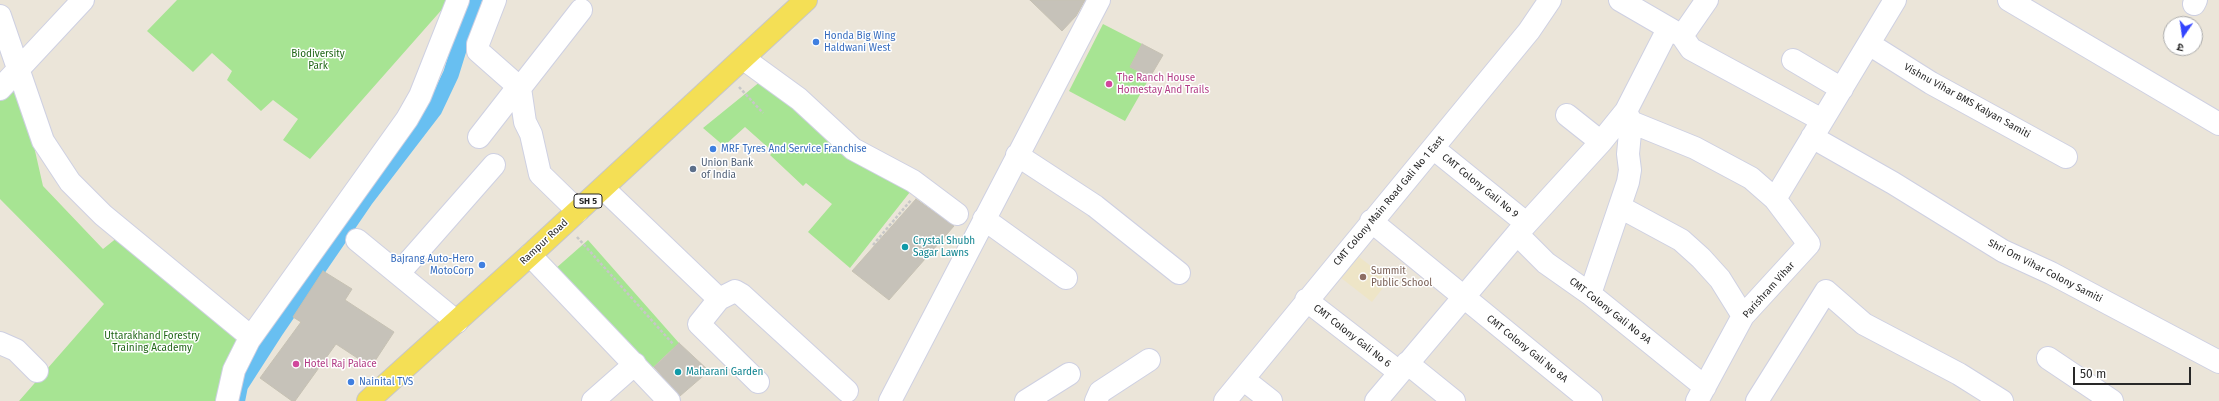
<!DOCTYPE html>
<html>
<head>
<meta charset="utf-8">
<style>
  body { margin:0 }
  #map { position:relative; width:2219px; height:401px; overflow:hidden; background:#ebe5d9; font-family:"Fira Sans","Noto Sans Devanagari",sans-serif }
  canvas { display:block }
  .north { position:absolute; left:2163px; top:16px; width:40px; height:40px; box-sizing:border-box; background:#fff; border:1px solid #a9a9a9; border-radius:50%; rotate:193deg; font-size:11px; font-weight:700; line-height:16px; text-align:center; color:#282828 }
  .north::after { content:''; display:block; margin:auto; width:14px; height:18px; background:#3344fe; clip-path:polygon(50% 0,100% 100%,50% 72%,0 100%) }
  .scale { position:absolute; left:2073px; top:367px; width:118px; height:18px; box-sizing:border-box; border:2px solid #282828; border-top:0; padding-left:5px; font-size:12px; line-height:14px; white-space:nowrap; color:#282828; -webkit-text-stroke:3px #fff; paint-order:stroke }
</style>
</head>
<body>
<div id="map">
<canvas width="2219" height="401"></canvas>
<div class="north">उ</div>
<div class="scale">50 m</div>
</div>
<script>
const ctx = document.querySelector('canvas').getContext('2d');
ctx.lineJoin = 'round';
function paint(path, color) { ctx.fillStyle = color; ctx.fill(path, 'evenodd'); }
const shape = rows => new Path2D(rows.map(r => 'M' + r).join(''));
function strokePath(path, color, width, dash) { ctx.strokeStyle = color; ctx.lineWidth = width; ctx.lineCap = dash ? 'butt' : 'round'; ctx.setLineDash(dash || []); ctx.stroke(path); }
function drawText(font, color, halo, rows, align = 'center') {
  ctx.font = font + ' "Fira Sans",sans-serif'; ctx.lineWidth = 3; ctx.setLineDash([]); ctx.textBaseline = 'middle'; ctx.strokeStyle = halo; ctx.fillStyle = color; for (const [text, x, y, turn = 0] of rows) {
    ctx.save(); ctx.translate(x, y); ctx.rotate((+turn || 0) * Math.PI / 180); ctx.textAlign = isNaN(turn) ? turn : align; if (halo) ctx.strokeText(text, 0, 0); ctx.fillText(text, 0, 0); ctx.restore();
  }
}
paint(shape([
  [1354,253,1389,280,1372,302,1336,274]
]), '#eee5c7');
paint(shape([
  [177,0,448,0,445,6,310,159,283,140,298,119,273,100,261,111,227,80,232,71,212,53,193,72,147,31],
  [1103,24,1142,44,1130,67,1150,77,1125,121,1069,91],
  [18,76,43,186,103,249,118,237,240,335,216,401,19,401,104,304,0,199,0,98],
  [761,81,910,192,850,268,808,232,832,204,806,183,803,186,770,155,773,152,745,127,724,146,703,128],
  [588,240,679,343,647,373,555,269]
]), '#a7e493');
strokePath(shape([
  [237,401,240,386,276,330,365,200,434,110,451,74,474,0]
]), '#68bff1', 16);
const building = shape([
  [1030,0,1085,0,1076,16,1062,31,1030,0],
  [1142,44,1163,55,1150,77,1130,67,1142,44],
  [916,199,954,226,889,300,852,271,916,199],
  [323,271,352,289,345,300,394,332,371,367,336,344,295,401,292,401,260,378,301,322,293,317,323,271],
  [679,343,709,371,680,396,654,367,679,343]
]);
paint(building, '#c6c2b9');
strokePath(building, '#c6c1b3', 1);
const minor = shape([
  [495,0,478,44,478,51,520,88,525,122,531,134,540,174,578,211],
  [1620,0,1682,36,1707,0],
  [2009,0,2219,124],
  [2194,4,2196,0],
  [0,16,43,141,70,182,103,215,251,337],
  [1682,36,1691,49,1822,120],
  [1869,44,1931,83,2066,157],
  [744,59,799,99,853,149,913,181,957,214],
  [1793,60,1842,89],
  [520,88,581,10],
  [0,89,83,0],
  [1567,115,1601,142],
  [1631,122,1695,148,1751,178,1775,199,1809,244,1743,316,1697,401],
  [479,137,518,87],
  [1812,137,1893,183,2003,251,2051,273,2219,362],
  [1433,148,1526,223],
  [1017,155,1095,206,1179,273],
  [603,188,719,299,735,291,742,295,847,391],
  [1775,199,1895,0],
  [1620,207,1681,240,1701,258,1720,279,1743,316],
  [984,219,1066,278],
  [1371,221,1591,401],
  [1517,234,1546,263,1590,294,1705,387],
  [357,240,457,322],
  [530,255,669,401],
  [399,273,494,165],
  [1590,294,1628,182,1630,170,1628,154,1631,122,1626,111],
  [719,299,699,324,758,382],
  [1306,300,1399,372],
  [0,343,16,350,37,371],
  [2048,358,2112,401],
  [1407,363,1454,401],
  [1243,379,1271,401],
  [227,401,234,370,249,340,407,119,420,96,458,0],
  [593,401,635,364],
  [890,401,1099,0],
  [1026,401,1069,374],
  [1096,401,1100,392,1149,360],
  [1225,401,1529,31,1550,0],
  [1376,401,1517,234,1601,142,1626,111,1668,29],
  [1757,401,1826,291,1864,324,1959,374,2002,401]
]);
const major = shape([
  [368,401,530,255,806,0]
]);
strokePath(minor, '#ced0e2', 24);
strokePath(major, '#c7c7c7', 24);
strokePath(shape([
  [739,87,763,113],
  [577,237,673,344],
  [873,245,911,200]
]), '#c7c7c7', 2.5, [3, 2]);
strokePath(minor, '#fff', 22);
strokePath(major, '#f4df55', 22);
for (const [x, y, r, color] of [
  [816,42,4,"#3f7fe0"],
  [1109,84,4,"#d1479c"],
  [713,149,4,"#3f7fe0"],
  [693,169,4,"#5c6f8a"],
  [905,247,4,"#0f9aa8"],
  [482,265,4,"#3f7fe0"],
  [1363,277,4,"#8d6e63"],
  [296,364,4,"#d1479c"],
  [678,372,4,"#0f9aa8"],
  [351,382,4,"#3f7fe0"]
]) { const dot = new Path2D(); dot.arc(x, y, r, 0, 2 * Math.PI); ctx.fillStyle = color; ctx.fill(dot); strokePath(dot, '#fff', 1.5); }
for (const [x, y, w] of [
  [588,201,28]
]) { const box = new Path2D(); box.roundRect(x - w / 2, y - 7, w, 14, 3); ctx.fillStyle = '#fff'; ctx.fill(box); strokePath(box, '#282828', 1); }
drawText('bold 9px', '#282828', null, [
  ["SH 5",588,201]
]);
drawText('10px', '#366cbe', '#fff', [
  ["Honda Big Wing",824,36],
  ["Haldwani West",824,48],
  ["MRF Tyres And Service Franchise",721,149],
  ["Bajrang Auto-Hero",474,259,"right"],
  ["MotoCorp",474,271,"right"],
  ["Nainital TVS",359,382]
], 'left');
drawText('10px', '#206617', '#fff', [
  ["Biodiversity",318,54],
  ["Park",318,66],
  ["Uttarakhand Forestry",152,336],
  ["Training Academy",152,348]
]);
drawText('10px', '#b23c85', '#fff', [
  ["The Ranch House",1117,78],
  ["Homestay And Trails",1117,90],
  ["Hotel Raj Palace",304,364]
], 'left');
drawText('10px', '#282828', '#fff', [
  ["Vishnu Vihar BMS Kalyan Samiti",1967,101,29],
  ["CMT Colony Gali No 9",1480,186,39],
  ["CMT Colony Main Road Gali No 1 East",1389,201,-50],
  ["Rampur Road",544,242,-43],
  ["Shri Om Vihar Colony Samiti",2045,271,27],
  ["Parishram Vihar",1769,290,-48],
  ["CMT Colony Gali No 9A",1610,311,38],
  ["CMT Colony Gali No 6",1352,336,38],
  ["CMT Colony Gali No 8A",1527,349,39]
]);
drawText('10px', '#4e5e75', '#fff', [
  ["Union Bank",701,163],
  ["of India",701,175]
], 'left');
drawText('10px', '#0d838f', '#fff', [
  ["Crystal Shubh",913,241],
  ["Sagar Lawns",913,253],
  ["Maharani Garden",686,372]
], 'left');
drawText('10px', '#785e54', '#fff', [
  ["Summit",1371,271],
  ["Public School",1371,283]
], 'left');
</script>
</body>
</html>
